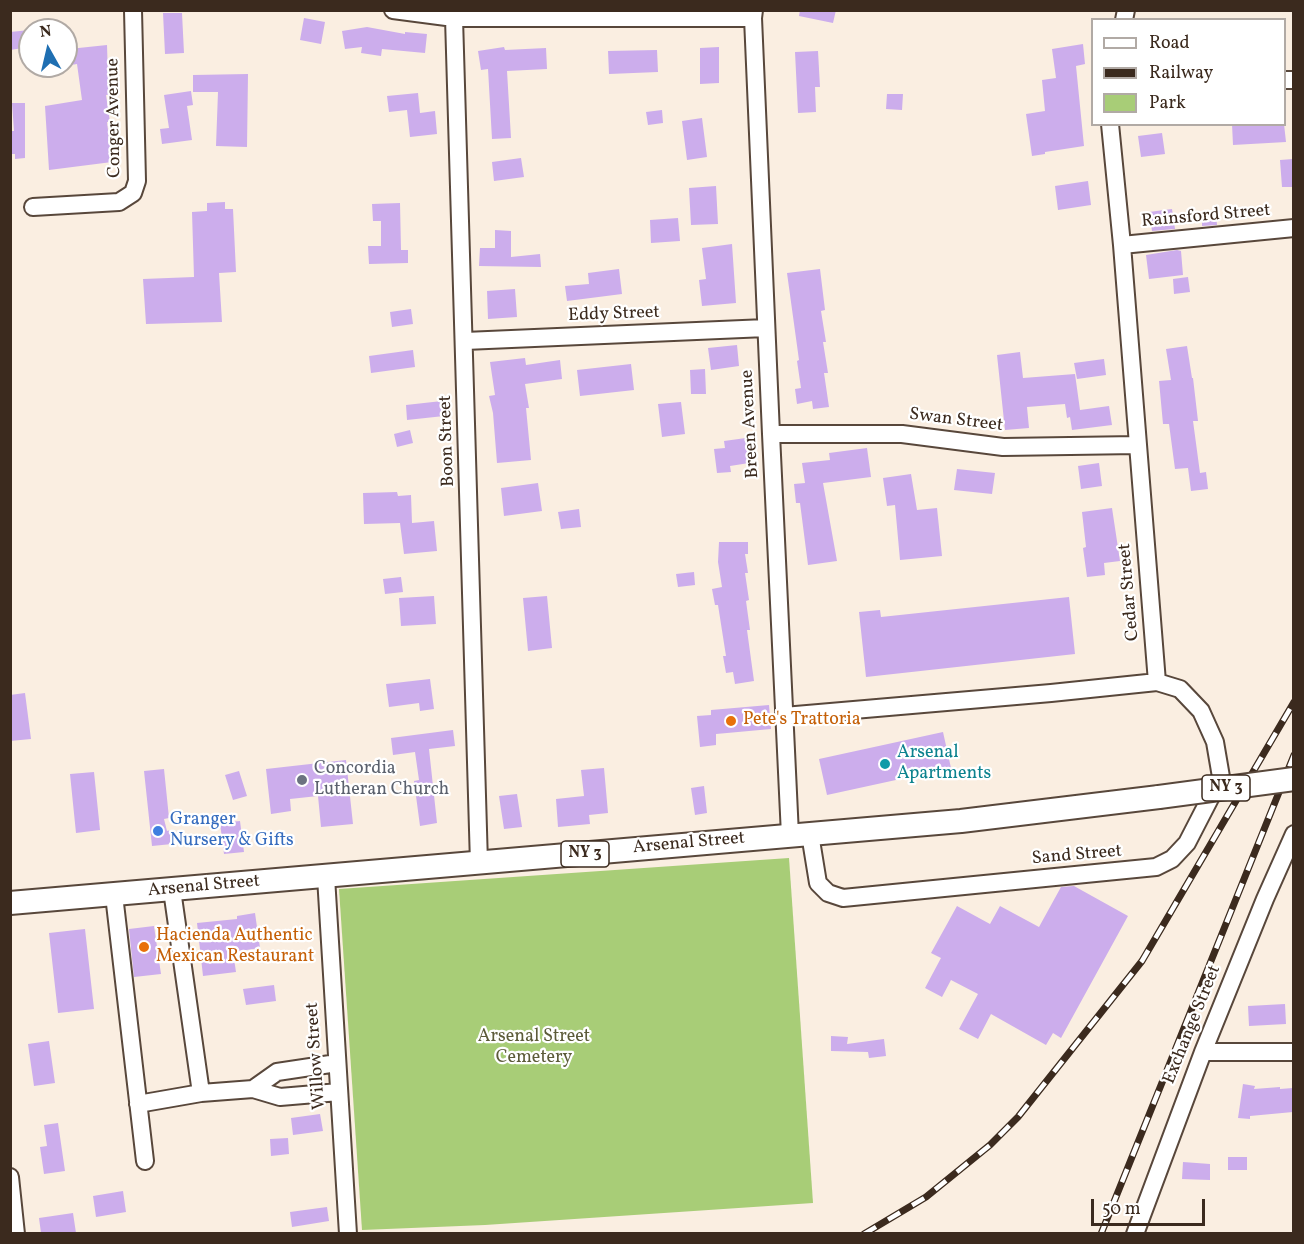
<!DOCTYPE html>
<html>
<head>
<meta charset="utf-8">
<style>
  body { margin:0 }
  #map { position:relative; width:1304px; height:1244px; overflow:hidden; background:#faeee1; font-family:Vollkorn,serif }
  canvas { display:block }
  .frame { position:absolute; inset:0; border:12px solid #3b2a1e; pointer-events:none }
  .legend { position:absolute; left:1091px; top:18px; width:195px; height:108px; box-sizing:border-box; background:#fff; border:2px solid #b1aaa5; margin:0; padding:8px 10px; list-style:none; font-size:18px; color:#3b2a1e }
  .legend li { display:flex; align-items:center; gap:12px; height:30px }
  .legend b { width:30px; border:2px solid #b1aaa5 }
  .north { position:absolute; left:18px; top:18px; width:60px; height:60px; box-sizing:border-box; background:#fff; border:2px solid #b1aaa5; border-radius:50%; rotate:352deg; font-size:16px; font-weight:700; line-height:24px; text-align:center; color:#3b2a1e }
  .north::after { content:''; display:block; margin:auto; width:21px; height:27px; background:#1f6fb2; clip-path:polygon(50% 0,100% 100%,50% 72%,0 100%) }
  .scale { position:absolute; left:1091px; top:1199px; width:114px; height:27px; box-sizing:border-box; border:3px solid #3b2a1e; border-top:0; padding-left:8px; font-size:18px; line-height:21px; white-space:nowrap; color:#3b2a1e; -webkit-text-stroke:4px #fff; paint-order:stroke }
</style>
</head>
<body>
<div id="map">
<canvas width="1304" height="1244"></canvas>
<div class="frame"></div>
<ul class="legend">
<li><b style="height:8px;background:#fff"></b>Road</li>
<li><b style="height:8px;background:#3b2a1e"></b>Railway</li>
<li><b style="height:16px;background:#a8cd77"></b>Park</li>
</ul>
<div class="north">N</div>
<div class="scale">50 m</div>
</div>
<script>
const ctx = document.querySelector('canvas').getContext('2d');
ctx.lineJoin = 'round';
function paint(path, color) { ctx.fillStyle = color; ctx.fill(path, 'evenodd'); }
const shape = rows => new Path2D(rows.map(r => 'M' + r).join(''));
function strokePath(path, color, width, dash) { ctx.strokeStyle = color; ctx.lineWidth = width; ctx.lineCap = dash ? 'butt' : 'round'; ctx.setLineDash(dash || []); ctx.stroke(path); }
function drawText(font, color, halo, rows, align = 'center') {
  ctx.font = font + ' Vollkorn,serif'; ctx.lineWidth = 4.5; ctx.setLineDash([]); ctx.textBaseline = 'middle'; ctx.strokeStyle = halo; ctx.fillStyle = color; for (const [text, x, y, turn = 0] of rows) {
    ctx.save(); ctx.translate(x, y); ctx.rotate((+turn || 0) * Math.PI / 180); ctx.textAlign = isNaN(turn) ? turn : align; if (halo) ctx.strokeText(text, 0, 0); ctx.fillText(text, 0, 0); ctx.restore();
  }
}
paint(shape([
  [789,858,813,1203,485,1225,362,1230,339,889]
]), '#a8cd77');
paint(shape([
  [800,10,836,10,833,23,799,16],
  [163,13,182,13,184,53,165,54],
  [304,18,325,22,321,44,300,40],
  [367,27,405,34,405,32,427,34,425,53,382,49,381,56,361,53,362,47,345,49,342,31],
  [30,30,30,47,10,50,10,32],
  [1083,44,1085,64,1076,66,1084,146,1045,152,1045,154,1032,156,1026,114,1045,111,1042,80,1056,78,1052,49],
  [107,45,108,77,110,77,113,94,106,95,110,122,107,122,112,162,49,170,45,106,82,100,77,64,71,65,69,49],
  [504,47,505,50,546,48,547,69,507,71,511,138,492,139,488,69,481,70,478,51],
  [719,47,719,83,700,84,700,48],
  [657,50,658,72,609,74,608,51],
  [818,51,820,87,815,87,816,112,798,113,795,52],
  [248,74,247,147,216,146,218,92,193,92,193,75],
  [191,91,193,105,187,106,192,140,162,144,160,129,169,128,164,95],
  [418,93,420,113,435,111,437,134,410,137,407,110,389,112,387,96],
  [887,94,903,94,902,110,886,109],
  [12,103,25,103,25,158,15,159,15,154,10,154,10,131,14,131],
  [662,110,663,123,648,125,646,112],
  [702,118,707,157,687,160,682,121],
  [1232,124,1284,124,1286,142,1233,145],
  [1162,133,1165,154,1141,157,1138,136],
  [521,158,524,177,494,181,492,162],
  [1293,159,1293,187,1282,187,1280,160],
  [1088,181,1091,205,1058,210,1055,186],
  [716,186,718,224,691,225,689,188],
  [225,202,225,209,233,209,236,272,219,273,222,322,146,324,143,279,194,277,192,212,207,211,207,203],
  [400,203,401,250,408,250,408,263,369,264,368,246,381,246,381,221,373,221,372,204],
  [1172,209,1175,229,1152,231,1149,212],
  [1216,214,1217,225,1202,226,1202,215],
  [678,218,680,241,651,243,650,220],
  [495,230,511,231,511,257,540,254,541,267,479,266,480,248,495,248],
  [732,244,736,303,702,306,699,280,706,279,702,248],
  [1177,250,1181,251,1183,275,1149,279,1146,255],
  [619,269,622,294,567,301,565,286,589,284,588,273],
  [820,269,825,310,821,311,826,342,823,342,828,373,824,373,829,407,813,409,812,401,797,404,795,389,801,388,797,361,799,360,787,273],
  [1188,277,1190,292,1174,294,1173,279],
  [515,289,517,317,488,319,487,291],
  [411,309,413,324,392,327,390,312],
  [737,345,739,366,711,370,708,348],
  [1187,346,1192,378,1193,378,1198,421,1193,421,1200,473,1206,472,1208,489,1191,491,1188,468,1175,469,1169,424,1163,424,1159,381,1171,380,1166,349],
  [413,350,415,367,371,373,369,356],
  [1020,352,1023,378,1075,374,1080,410,1109,406,1112,425,1072,430,1070,417,1067,418,1065,404,1027,407,1029,428,1005,430,997,355],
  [525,358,526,365,560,360,562,379,525,384,529,408,526,408,531,460,497,463,493,413,489,396,495,395,490,362],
  [1104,359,1106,375,1077,379,1074,363],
  [631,364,634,390,580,396,577,370],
  [705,369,706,394,691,394,690,370],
  [442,401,444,416,407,420,406,405],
  [681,402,685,434,662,437,658,404],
  [410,430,413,443,397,447,394,434],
  [746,438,749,463,730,466,731,472,717,473,714,449,725,448,724,441],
  [867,448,871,477,823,483,837,561,808,565,800,503,796,503,794,484,805,483,802,463,830,460,829,453],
  [1099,463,1102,486,1081,489,1078,466],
  [957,469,995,473,992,494,954,490],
  [911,474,917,510,937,508,942,556,900,560,895,505,887,506,883,478],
  [538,483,542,511,504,516,501,488],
  [397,492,398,496,411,495,412,523,434,521,437,551,404,554,400,523,364,524,363,493],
  [1112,508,1120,561,1104,563,1105,575,1087,577,1083,548,1086,547,1082,512],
  [579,509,581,527,561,529,558,512],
  [719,542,748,542,748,554,745,554,748,573,745,573,749,600,746,601,750,630,747,630,754,681,735,684,733,672,726,673,723,656,726,656,718,605,715,605,712,589,722,587,718,562],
  [694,572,695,585,678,587,676,574],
  [401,577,403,592,385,594,383,579],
  [434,596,436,624,401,626,399,598],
  [547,596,552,648,528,651,523,598],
  [1069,597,1075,654,866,677,859,612,880,610,881,617],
  [430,679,434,709,420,711,419,703,389,707,386,684],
  [25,693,31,739,10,741,10,695],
  [769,705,771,729,716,734,716,745,700,747,697,716,711,715,711,710],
  [453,730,455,746,429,749,437,823,420,826,414,781,419,780,415,752,393,755,391,738],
  [943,732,951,768,827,795,819,759],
  [346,760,353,824,321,827,318,796,290,799,291,811,271,814,266,769],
  [604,768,608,813,589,815,590,824,558,827,556,799,584,796,581,770],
  [164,769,169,818,164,819,167,831,171,830,172,844,152,846,144,771],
  [239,771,247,796,233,800,225,775],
  [94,772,100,830,76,833,70,774],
  [704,786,707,813,695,815,691,788],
  [517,794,522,827,504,829,499,796],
  [240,821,244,852,224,854,220,823],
  [1074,886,1128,916,1061,1038,1053,1033,1046,1045,991,1014,978,1039,959,1029,978,994,951,980,942,997,925,988,941,958,931,953,957,906,990,924,1000,906,1039,927,1061,887],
  [255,913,260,948,233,952,236,972,203,976,197,923,237,919,237,916],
  [154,926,161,974,134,977,129,929],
  [85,929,94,1009,58,1013,49,933],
  [274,985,276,1001,246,1005,243,989],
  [1285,1004,1286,1024,1249,1026,1248,1006],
  [831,1036,848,1037,847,1044,884,1039,886,1056,869,1058,868,1052,831,1051],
  [49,1041,55,1083,34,1086,28,1044],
  [1243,1084,1255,1086,1254,1089,1280,1087,1280,1089,1293,1088,1293,1112,1250,1116,1250,1119,1238,1118],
  [320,1114,323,1131,293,1135,291,1118],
  [58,1123,65,1171,44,1174,40,1147,47,1146,44,1125],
  [288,1138,289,1154,271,1156,270,1139],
  [1228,1157,1247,1157,1247,1170,1228,1170],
  [1183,1162,1210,1164,1210,1180,1182,1179],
  [123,1191,126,1212,96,1217,93,1196],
  [327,1207,329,1221,292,1227,290,1212],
  [73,1213,76,1233,41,1233,39,1218]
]), '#ccadec');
const minor = shape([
  [393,10,454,18,753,18],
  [754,10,753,18,771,434,790,835],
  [454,18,479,863],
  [1124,20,1126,10],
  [1284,80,1294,80],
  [1110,124,1122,245,1157,682],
  [33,207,119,202,133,193,137,181,133,10],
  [1122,245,1294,228],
  [465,341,766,328],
  [771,434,902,434,1003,447,1137,445],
  [784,716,1051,693,1157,682,1180,689,1201,711,1215,742,1221,777,1187,843,1172,859,1156,867,843,898,828,893,818,883,810,834],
  [326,877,348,1234],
  [172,890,201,1093,253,1089,280,1097,339,1092],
  [114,895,145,1161],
  [1203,1052,1294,1052],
  [253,1089,277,1072,337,1063],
  [138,1104,201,1093],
  [10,1177,16,1234],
  [1135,1234,1203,1052,1265,899,1294,834]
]);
const highway = shape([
  [10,903,961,821,1159,797]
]);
strokePath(minor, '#58473b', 20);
strokePath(highway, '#58473b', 26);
strokePath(minor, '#fff', 16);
strokePath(highway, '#fff', 22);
const rail = shape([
  [864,1234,926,1197,990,1145,1018,1117,1142,961,1294,702],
  [1101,1234,1294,755]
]);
strokePath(rail, '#3b2a1e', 7);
strokePath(rail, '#fff', 4.5, [14]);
const highwayBridge = shape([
  [1159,797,1294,779]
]);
strokePath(highwayBridge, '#58473b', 26, []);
strokePath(highwayBridge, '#fff', 22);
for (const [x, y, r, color] of [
  [731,721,6,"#e8710a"],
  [885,764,6,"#0f9aa8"],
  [302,780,6,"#6b7280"],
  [158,831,6,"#3f7fe0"],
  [144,947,6,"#e8710a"]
]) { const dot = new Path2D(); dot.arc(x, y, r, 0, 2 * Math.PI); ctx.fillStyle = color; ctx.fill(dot); strokePath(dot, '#fff', 2); }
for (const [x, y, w] of [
  [1226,788,48],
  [585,854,48]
]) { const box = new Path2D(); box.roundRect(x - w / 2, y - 13, w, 26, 4.5); ctx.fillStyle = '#fff'; ctx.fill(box); strokePath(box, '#3b2a1e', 1.5); }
drawText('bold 16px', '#3b2a1e', null, [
  ["NY 3",1226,788],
  ["NY 3",585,854]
]);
drawText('18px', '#3b2a1e', '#fff', [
  ["Conger Avenue",115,118,-91],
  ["Rainsford Street",1206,217,-5],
  ["Eddy Street",614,315,-2],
  ["Swan Street",956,421,7],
  ["Breen Avenue",751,424,-93],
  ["Boon Street",448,441,-92],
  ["Cedar Street",1130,592,-95],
  ["Arsenal Street",689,844,-5],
  ["Sand Street",1077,856,-5],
  ["Arsenal Street",204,887,-5],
  ["Exchange Street",1193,1025,-68],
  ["Willow Street",317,1056,-94]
]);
drawText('18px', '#c56008', '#fff', [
  ["Pete's Trattoria",743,721],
  ["Hacienda Authentic",156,937],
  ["Mexican Restaurant",156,958]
], 'left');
drawText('18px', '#0d838f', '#fff', [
  ["Arsenal",897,754],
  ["Apartments",897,775]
], 'left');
drawText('18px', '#5b616d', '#fff', [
  ["Concordia",314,770],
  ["Lutheran Church",314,791]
], 'left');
drawText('18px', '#366cbe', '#fff', [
  ["Granger",170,821],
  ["Nursery & Gifts",170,842]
], 'left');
drawText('18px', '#5c5b39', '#fff', [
  ["Arsenal Street",534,1038],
  ["Cemetery",534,1059]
]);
</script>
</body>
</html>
